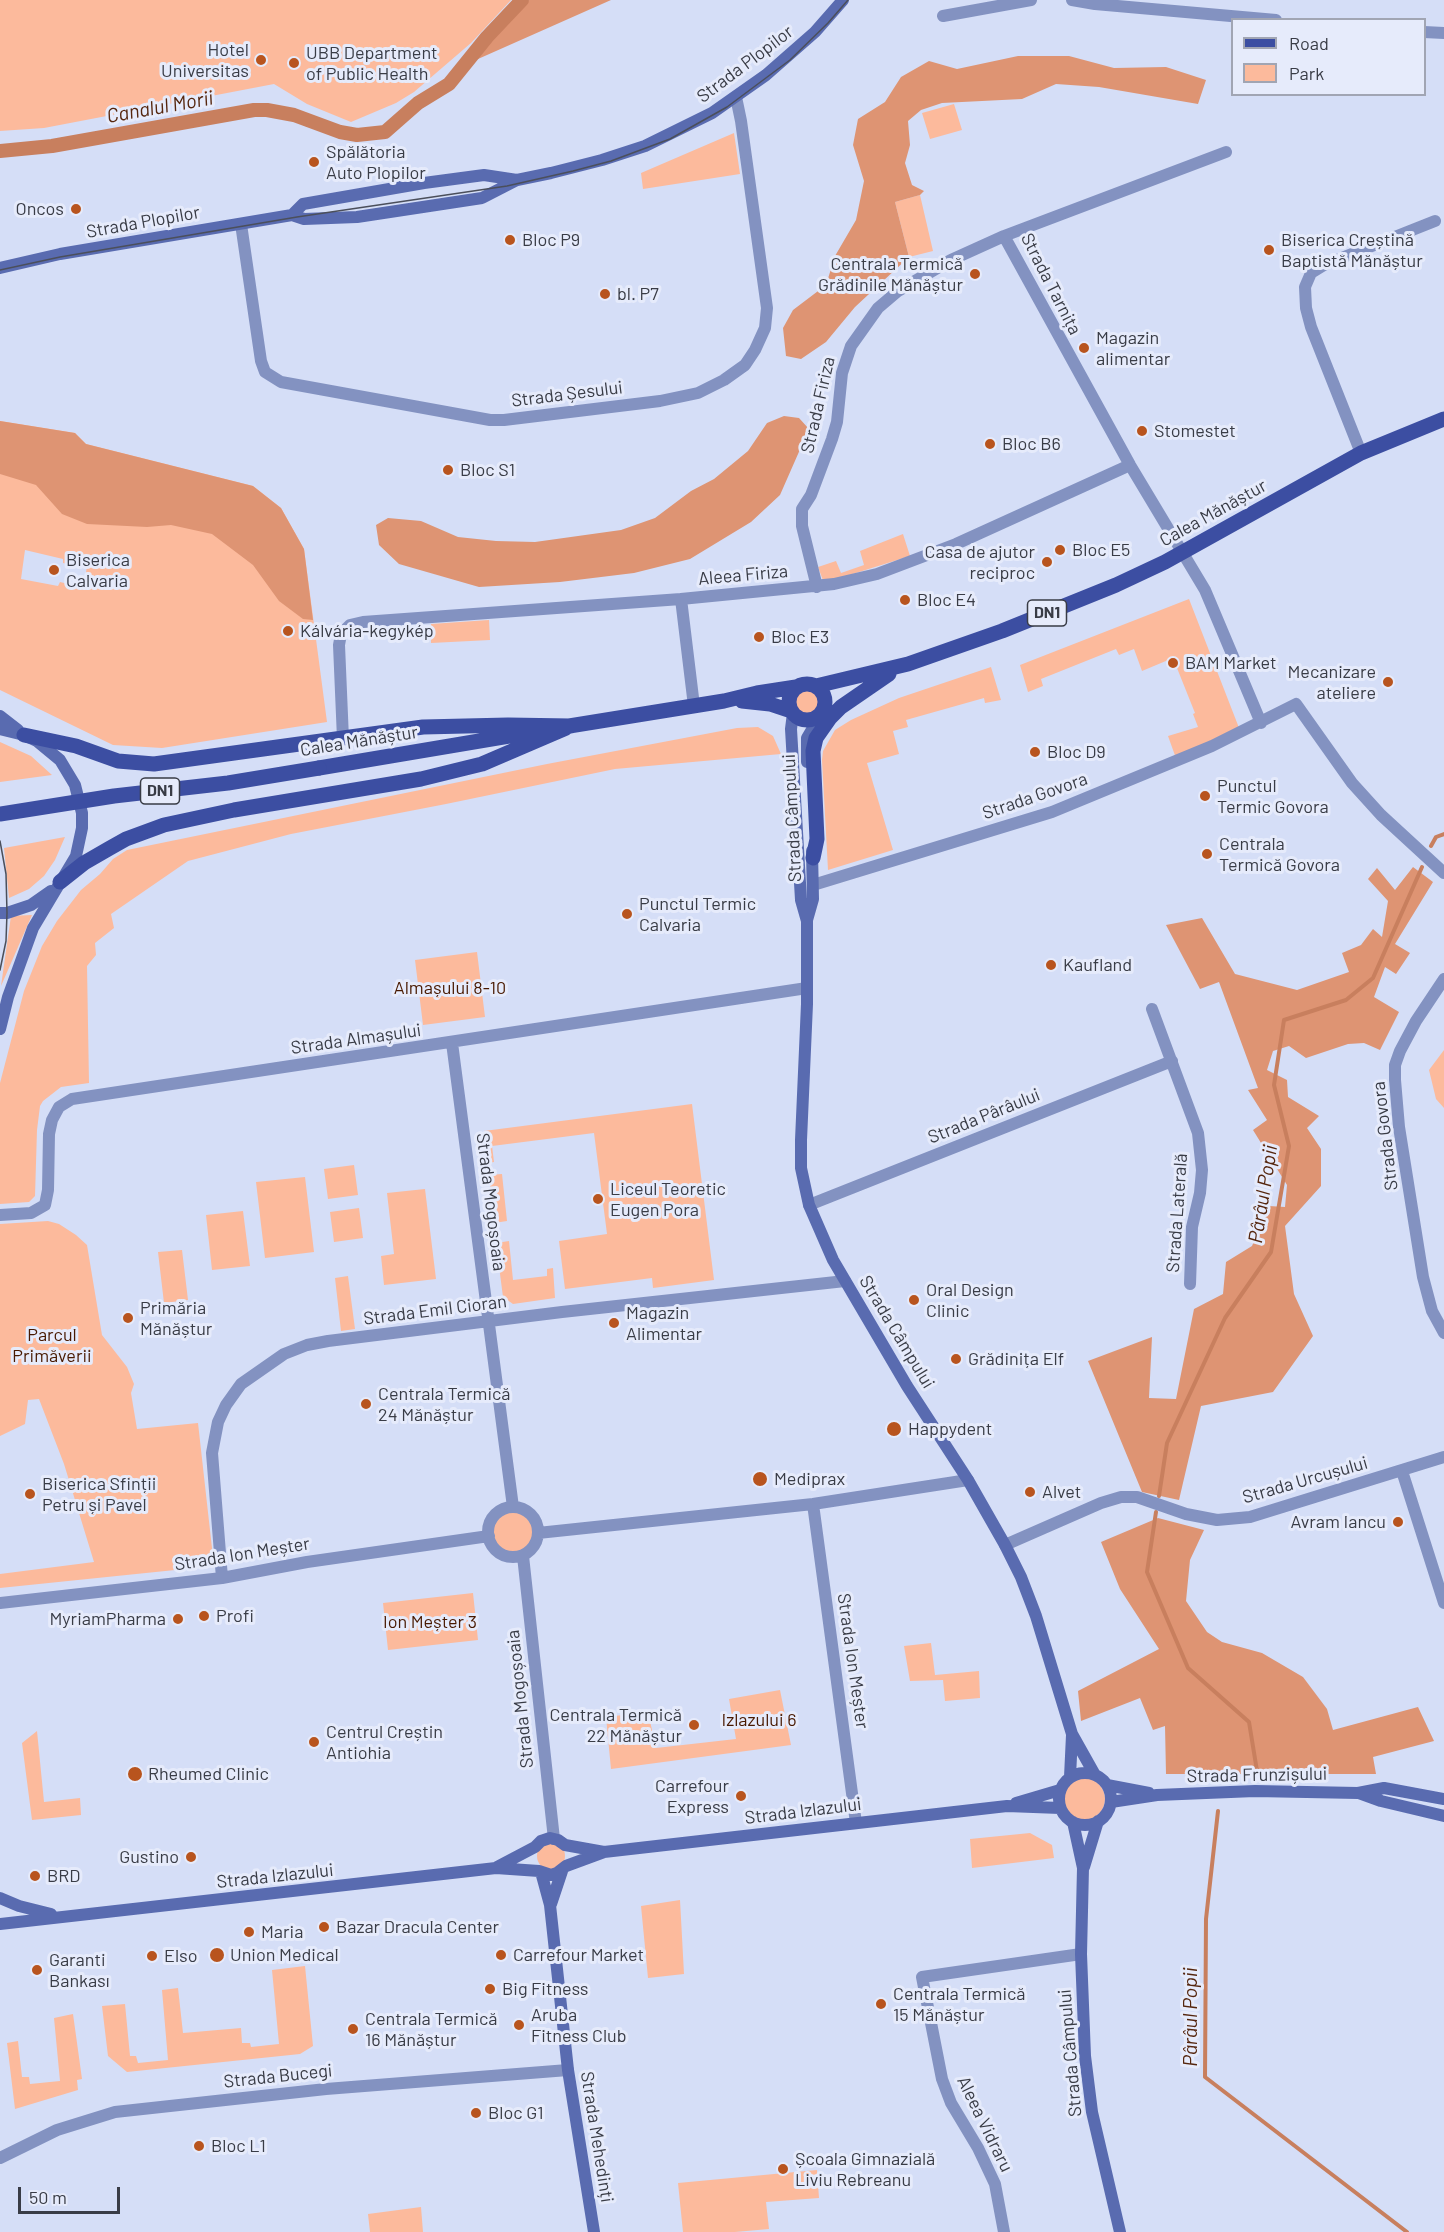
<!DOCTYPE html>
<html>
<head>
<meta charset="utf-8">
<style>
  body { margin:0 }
  #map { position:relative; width:1444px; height:2232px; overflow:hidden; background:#d5def7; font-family:Barlow,sans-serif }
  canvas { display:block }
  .legend { position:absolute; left:1231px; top:18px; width:195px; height:78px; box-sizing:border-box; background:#e6ebfb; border:2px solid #a1a5b3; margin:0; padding:8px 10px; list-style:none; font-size:18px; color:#393c46 }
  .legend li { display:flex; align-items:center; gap:12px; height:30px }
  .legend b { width:30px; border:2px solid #a1a5b3 }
  .scale { position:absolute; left:18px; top:2187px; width:102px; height:27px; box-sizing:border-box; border:3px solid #393c46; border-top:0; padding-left:8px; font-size:18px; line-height:21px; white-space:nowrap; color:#393c46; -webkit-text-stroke:4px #e6ebfb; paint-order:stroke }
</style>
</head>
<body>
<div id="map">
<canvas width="1444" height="2232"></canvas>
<ul class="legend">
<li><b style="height:8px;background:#3c4ea2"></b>Road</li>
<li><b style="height:16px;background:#fcba9c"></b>Park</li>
</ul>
<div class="scale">50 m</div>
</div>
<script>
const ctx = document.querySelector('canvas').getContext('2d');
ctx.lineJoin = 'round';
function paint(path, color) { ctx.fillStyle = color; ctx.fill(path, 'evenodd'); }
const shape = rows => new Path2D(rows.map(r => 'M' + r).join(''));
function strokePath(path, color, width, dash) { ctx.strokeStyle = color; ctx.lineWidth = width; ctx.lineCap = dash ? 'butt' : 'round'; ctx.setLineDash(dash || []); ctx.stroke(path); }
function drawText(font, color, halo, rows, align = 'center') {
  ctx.font = font + ' Barlow,sans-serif'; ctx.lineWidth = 6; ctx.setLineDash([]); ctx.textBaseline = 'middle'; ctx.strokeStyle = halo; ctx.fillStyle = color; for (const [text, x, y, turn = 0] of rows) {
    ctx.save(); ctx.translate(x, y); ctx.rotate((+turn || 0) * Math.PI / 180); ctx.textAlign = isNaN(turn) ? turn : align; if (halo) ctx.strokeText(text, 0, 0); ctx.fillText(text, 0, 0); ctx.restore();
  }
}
paint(shape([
  [0,0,511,0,471,43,414,92,396,103,351,122,307,104,274,84,44,128,0,131],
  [954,104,962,130,930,139,922,113],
  [734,133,740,174,643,189,641,173],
  [920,195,933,251,909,257,895,202],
  [0,421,75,433,86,444,253,486,281,508,304,549,327,722,162,748,113,745,0,690],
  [25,550,63,559,63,563,71,565,73,553,88,556,86,573,92,583,85,588,60,582,58,586,21,579],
  [903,534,910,556,824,583,818,567,836,561,841,573,864,565,860,551],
  [1189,599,1241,733,1177,761,1168,736,1198,727,1193,714,1195,713,1173,658,1142,671,1134,649,1119,655,1116,649,1041,679,1043,686,1028,692,1020,665],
  [489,620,490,640,431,643,431,624],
  [991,667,1001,700,985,703,984,698,906,720,908,727,893,731,899,754,867,763,893,850,828,870,822,760,823,751,835,730,851,720,899,698],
  '792 702a15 15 0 1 1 30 0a15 15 0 1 1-30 0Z',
  [758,727,773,736,781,754,615,769,446,804,291,834,188,861,111,914,114,928,95,943,96,955,87,966,89,1083,61,1087,43,1101,40,1106,37,1130,35,1196,29,1202,0,1204,0,1083,24,991,42,946,57,921,81,890,100,874,113,859,127,850,547,764,737,728],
  [0,742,31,756,52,775,0,782],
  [65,837,55,860,44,876,29,889,9,898,4,848],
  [32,915,1,986,11,916],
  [477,952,485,1017,423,1025,415,960],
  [1444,1050,1444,1108,1436,1099,1429,1070],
  [692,1104,714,1280,653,1288,652,1278,565,1289,559,1241,607,1234,594,1133,492,1146,494,1162,488,1163,484,1131],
  [354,1165,358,1195,328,1199,324,1169],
  [502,1174,507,1221,494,1223,489,1175],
  [305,1177,314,1252,265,1258,256,1182],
  [425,1189,436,1279,384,1285,381,1256,394,1254,387,1193],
  [359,1208,363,1238,334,1242,330,1212],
  [243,1211,250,1266,212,1270,206,1215],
  [48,1221,59,1224,76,1235,87,1245,102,1335,127,1367,134,1384,131,1393,137,1429,198,1423,214,1566,0,1588,0,1574,94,1562,64,1464,39,1399,28,1400,25,1424,0,1436,0,1224],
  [509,1241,513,1280,547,1276,547,1269,553,1268,555,1298,513,1304,503,1297,496,1243],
  [182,1250,188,1300,164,1303,158,1252],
  [348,1276,355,1329,341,1331,335,1278],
  '491 1533a21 21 0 1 1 42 0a21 21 0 1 1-42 0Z',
  [473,1593,478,1640,388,1650,383,1603],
  [931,1643,935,1675,979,1671,980,1698,945,1701,943,1680,910,1681,904,1646],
  [780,1690,791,1745,611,1769,606,1717,648,1712,656,1748,736,1739,729,1699],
  [37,1731,44,1802,80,1798,81,1815,32,1820,22,1743],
  '1063 1799a21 21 0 1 1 42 0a21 21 0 1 1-42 0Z',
  [1030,1833,1052,1845,1054,1858,972,1868,970,1839],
  '537 1856a14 14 0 1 1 28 0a14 14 0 1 1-28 0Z',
  [680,1900,684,1974,648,1978,641,1906],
  [305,1966,313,2046,300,2054,127,2072,108,2056,102,2006,125,2004,130,2056,136,2056,138,2063,168,2060,162,1990,178,1988,183,2033,241,2028,242,2043,250,2043,251,2047,279,2044,272,1970],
  [73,2014,82,2079,77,2080,78,2090,15,2109,7,2043,18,2041,22,2077,29,2077,30,2084,60,2081,54,2018],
  [817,2170,819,2198,766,2202,769,2229,735,2232,683,2232,678,2183],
  [421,2207,423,2232,370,2232,368,2214]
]), '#fcba9c');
paint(shape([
  [529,0,611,0,478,59,478,53],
  [1018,56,1069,56,1114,68,1166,67,1206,80,1198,104,1099,87,1056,84,1022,99,942,103,921,110,908,121,910,145,905,163,912,185,924,191,920,195,895,202,909,257,855,307,826,342,801,359,786,356,783,328,793,310,826,285,835,256,856,220,864,181,853,145,858,119,885,102,901,77,929,61,957,69],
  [784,416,799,418,809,429,780,495,751,522,690,559,634,573,560,582,479,587,399,564,379,545,376,525,388,518,421,521,458,537,496,541,535,542,621,530,655,518,691,491,714,479,748,451,767,423],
  [0,421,75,433,86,444,253,486,281,508,304,549,313,620,303,619,279,601,253,565,212,534,171,525,147,527,87,524,62,514,36,485,0,474],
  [1413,867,1433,882,1395,944,1410,953,1396,974,1385,967,1374,997,1399,1012,1380,1050,1364,1043,1348,1044,1306,1058,1289,1046,1273,1051,1267,1070,1287,1080,1288,1097,1319,1116,1307,1128,1321,1149,1321,1186,1285,1226,1294,1294,1313,1336,1273,1392,1201,1406,1179,1500,1142,1492,1088,1361,1152,1337,1149,1398,1176,1399,1194,1309,1223,1294,1226,1262,1252,1246,1269,1206,1285,1207,1287,1185,1253,1130,1267,1120,1248,1090,1258,1088,1219,982,1200,989,1166,925,1202,918,1235,974,1297,990,1349,972,1342,953,1361,945,1373,929,1382,937,1388,901,1368,879,1377,868,1395,890],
  [1158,1518,1204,1530,1190,1560,1186,1601,1207,1632,1222,1642,1262,1653,1303,1677,1327,1709,1333,1730,1418,1707,1434,1741,1373,1757,1376,1774,1166,1774,1165,1726,1153,1730,1140,1698,1081,1721,1078,1691,1159,1649,1120,1589,1101,1542]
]), '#de9473');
strokePath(shape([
  [1431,846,1436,837,1444,834],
  [1159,1496,1167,1443,1225,1318,1271,1252,1289,1146,1274,1085,1284,1020,1346,1000,1373,978,1422,867],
  [1156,1512,1147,1572,1188,1668,1249,1722,1257,1771],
  [1218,1811,1206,1919,1205,2077,1407,2232]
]), '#c87f5e', 4);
strokePath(shape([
  [0,151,52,146,254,110,267,110,294,115,340,132,357,135,385,132,418,103,449,84,487,37,522,0]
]), '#c87f5e', 14);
strokePath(shape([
  [1072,0,1095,4,1276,20],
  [943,16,1031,0],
  [1424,32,1444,33],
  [1226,152,1004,236,1130,465,1205,590,1261,723],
  [241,224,261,361,265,372,281,382,490,420,504,420,660,401,698,393,724,380,745,365,755,350,765,328,767,308,741,121,736,97],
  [1361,453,1311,327,1306,308,1305,287,1311,273,1324,265,1435,221],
  [817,587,802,526,802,509,811,495,832,439,837,422,842,373,851,346,878,308,898,291,951,260,1004,236],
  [681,599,694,706],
  [343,739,339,645,341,634,350,625,363,622,681,599,834,584,877,574,956,544,1130,465],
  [813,885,1052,812,1212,746,1296,704,1352,783,1381,815,1444,873],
  [1444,979,1416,1021,1400,1051,1395,1065,1395,1080,1399,1127,1423,1277,1432,1311,1444,1333],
  [1152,1009,1198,1133,1202,1170,1200,1193,1192,1227,1190,1284],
  [452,1043,513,1507],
  [809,1205,1172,1061],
  [0,1215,31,1213,45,1205,48,1190,49,1134,52,1120,59,1107,72,1099,807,988],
  [1402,1471,1444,1603],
  [813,1504,856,1823],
  '488 1532a25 25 0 1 1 50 0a25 25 0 1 1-50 0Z',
  [538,1533,813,1504,968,1480],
  [1005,1545,1101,1503,1121,1497,1137,1497,1186,1514,1217,1520,1250,1517,1444,1457],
  [523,1556,554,1839],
  [222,1578,212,1453,218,1422,226,1405,241,1384,284,1354,307,1345,328,1341,562,1312,845,1281],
  [0,1603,222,1578,307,1562,489,1536],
  [0,2158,57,2130,115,2112,326,2089,568,2070],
  [1004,2232,995,2184,978,2148,951,2103,942,2079,922,1977,1081,1954]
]), '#8392c1', 12);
strokePath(shape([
  [292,215,303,204,424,183,484,175,517,180,551,173,602,160,645,146,712,113,766,75,815,32,843,0],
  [0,268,60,254,292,215,304,219,357,217,482,198,517,180],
  [793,713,791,729,801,900,807,921,807,1004,801,1140,801,1168,809,1205,833,1260,907,1386,968,1480,1005,1545,1021,1577,1036,1616,1072,1734,1095,1775],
  [0,716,18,730],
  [0,729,24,735,37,741,60,760,75,785,82,813,82,828,76,856,33,928,8,997,0,1029],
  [807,762,807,738,820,716],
  [0,913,7,913,31,905,51,891],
  [807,920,813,899,812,851],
  '1059 1799a26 26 0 1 1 52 0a26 26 0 1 1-52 0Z',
  [1070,1777,1072,1735],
  [1107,1785,1149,1793],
  [1359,1793,1381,1801,1444,1816],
  [1111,1802,1157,1795,1255,1791,1358,1793,1384,1788,1444,1799],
  [1016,1803,1060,1790],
  [1073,1822,1083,1868,1081,1954,1085,2056,1092,2112,1120,2232],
  [497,1867,535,1847,541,1841,550,1838,558,1840,565,1845,604,1852],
  [1084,1867,1098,1821],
  [541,1872,550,1905,568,2070,594,2232],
  [0,1898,19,1906,51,1914],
  [551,1904,562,1871],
  [0,1924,496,1868,539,1871,551,1875,557,1873,566,1866,604,1852,1007,1806,1060,1808]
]), '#596bb0', 12);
strokePath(shape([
  '789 702a18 18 0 1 1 36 0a18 18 0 1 1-36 0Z',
  [816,686,908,664,1002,631,1116,585,1165,562,1361,453,1444,419],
  [742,701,770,704,791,711],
  [563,727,724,701,757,693,796,687],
  [24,735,76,746,118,761,154,764,423,727,508,725,571,726],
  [319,768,533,732],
  [813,858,817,839,813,751,816,738,830,718,841,707,889,674],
  [60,882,84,863,110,848,126,839,164,825,234,810,421,779,482,764,566,728]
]), '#3c4ea2', 15);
strokePath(shape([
  [0,270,60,257,297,217,507,186,573,171,611,161,670,139,727,107,790,60,828,23,848,0],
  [0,841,6,874,7,913,6,941,0,970]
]), '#4b4f5b', 1.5);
strokePath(shape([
  [0,814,114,796,228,783,319,768]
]), '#3c4ea2', 15);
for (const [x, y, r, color] of [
  [261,60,6,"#b8541e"],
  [294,63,6,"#b8541e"],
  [314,162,6,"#b8541e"],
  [76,209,6,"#b8541e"],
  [510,240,6,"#b8541e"],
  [1269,250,6,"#b8541e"],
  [975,274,6,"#b8541e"],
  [605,294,6,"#b8541e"],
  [1084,348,6,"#b8541e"],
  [1142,431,6,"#b8541e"],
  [990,444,6,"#b8541e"],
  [448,470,6,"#b8541e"],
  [1060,550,6,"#b8541e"],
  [1047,562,6,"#b8541e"],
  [54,570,6,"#b8541e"],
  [905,600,6,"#b8541e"],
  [288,631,6,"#b8541e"],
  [759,637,6,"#b8541e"],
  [1173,663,6,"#b8541e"],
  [1388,682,6,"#b8541e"],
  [1035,752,6,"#b8541e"],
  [1205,796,6,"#b8541e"],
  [1207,854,6,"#b8541e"],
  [627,914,6,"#b8541e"],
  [1051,965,6,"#b8541e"],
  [598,1199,6,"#b8541e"],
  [914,1300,6,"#b8541e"],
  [128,1318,6,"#b8541e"],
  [614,1323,6,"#b8541e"],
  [956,1359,6,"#b8541e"],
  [366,1404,6,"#b8541e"],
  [894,1429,8,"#b8541e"],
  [760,1479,8,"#b8541e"],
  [1030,1492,6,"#b8541e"],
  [30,1494,6,"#b8541e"],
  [1398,1522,6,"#b8541e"],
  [204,1616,6,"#b8541e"],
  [178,1619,6,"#b8541e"],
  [694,1725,6,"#b8541e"],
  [314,1742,6,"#b8541e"],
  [135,1774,8,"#b8541e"],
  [741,1796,6,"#b8541e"],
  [191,1857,6,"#b8541e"],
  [35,1876,6,"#b8541e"],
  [324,1927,6,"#b8541e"],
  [249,1932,6,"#b8541e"],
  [217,1955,8,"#b8541e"],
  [501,1955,6,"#b8541e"],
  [152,1956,6,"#b8541e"],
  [37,1970,6,"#b8541e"],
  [490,1989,6,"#b8541e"],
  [881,2004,6,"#b8541e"],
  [519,2025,6,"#b8541e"],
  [353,2029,6,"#b8541e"],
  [476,2113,6,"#b8541e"],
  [199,2146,6,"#b8541e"],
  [783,2169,6,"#b8541e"]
]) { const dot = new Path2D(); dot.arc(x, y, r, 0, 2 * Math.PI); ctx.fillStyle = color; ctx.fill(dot); strokePath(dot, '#e6ebfb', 2); }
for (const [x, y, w] of [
  [1047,613,39],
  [160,791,39]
]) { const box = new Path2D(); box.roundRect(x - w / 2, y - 13, w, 26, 4.5); ctx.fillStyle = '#e6ebfb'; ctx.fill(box); strokePath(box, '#393c46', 1.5); }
drawText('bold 16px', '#393c46', null, [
  ["DN1",1047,613],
  ["DN1",160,791]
]);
drawText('18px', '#393c46', '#e6ebfb', [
  ["Hotel",249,50,"right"],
  ["Universitas",249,71,"right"],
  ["UBB Department",306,53],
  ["of Public Health",306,74],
  ["Spălătoria",326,152],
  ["Auto Plopilor",326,173],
  ["Oncos",64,209,"right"],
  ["Bloc P9",522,240],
  ["Biserica Creștină",1281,240],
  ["Baptistă Mănăștur",1281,261],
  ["Centrala Termică",963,264,"right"],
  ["Grădinile Mănăștur",963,285,"right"],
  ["bl. P7",617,294],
  ["Magazin",1096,338],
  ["alimentar",1096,359],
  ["Stomestet",1154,431],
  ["Bloc B6",1002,444],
  ["Bloc S1",460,470],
  ["Bloc E5",1072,550],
  ["Casa de ajutor",1035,552,"right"],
  ["reciproc",1035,573,"right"],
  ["Biserica",66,560],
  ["Calvaria",66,581],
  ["Bloc E4",917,600],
  ["Kálvária-kegykép",300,631],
  ["Bloc E3",771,637],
  ["BAM Market",1185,663],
  ["Mecanizare",1376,672,"right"],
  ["ateliere",1376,693,"right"],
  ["Bloc D9",1047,752],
  ["Punctul",1217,786],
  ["Termic Govora",1217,807],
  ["Centrala",1219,844],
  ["Termică Govora",1219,865],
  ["Punctul Termic",639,904],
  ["Calvaria",639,925],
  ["Kaufland",1063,965],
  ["Liceul Teoretic",610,1189],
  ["Eugen Pora",610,1210],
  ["Oral Design",926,1290],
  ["Clinic",926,1311],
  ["Primăria",140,1308],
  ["Mănăștur",140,1329],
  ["Magazin",626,1313],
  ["Alimentar",626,1334],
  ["Grădinița Elf",968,1359],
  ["Centrala Termică",378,1394],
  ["24 Mănăștur",378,1415],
  ["Happydent",908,1429],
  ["Mediprax",774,1479],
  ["Biserica Sfinții",42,1484],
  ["Petru și Pavel",42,1505],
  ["Alvet",1042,1492],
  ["Avram Iancu",1386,1522,"right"],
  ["Profi",216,1616],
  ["MyriamPharma",166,1619,"right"],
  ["Centrala Termică",682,1715,"right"],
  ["22 Mănăștur",682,1736,"right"],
  ["Centrul Creștin",326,1732],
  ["Antiohia",326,1753],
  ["Rheumed Clinic",148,1774],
  ["Carrefour",729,1786,"right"],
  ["Express",729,1807,"right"],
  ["Gustino",179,1857,"right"],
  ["BRD",47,1876],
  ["Bazar Dracula Center",336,1927],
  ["Maria",261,1932],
  ["Union Medical",230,1955],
  ["Carrefour Market",513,1955],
  ["Elso",164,1956],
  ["Garanti",49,1960],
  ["Bankası",49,1981],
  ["Big Fitness",502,1989],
  ["Centrala Termică",893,1994],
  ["15 Mănăștur",893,2015],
  ["Aruba",531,2015],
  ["Fitness Club",531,2036],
  ["Centrala Termică",365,2019],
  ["16 Mănăștur",365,2040],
  ["Bloc G1",488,2113],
  ["Bloc L1",211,2146],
  ["Școala Gimnazială",795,2159],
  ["Liviu Rebreanu",795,2180]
], 'left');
drawText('18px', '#393c46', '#e6ebfb', [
  ["Strada Plopilor",745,64,-37],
  ["Strada Plopilor",143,222,-10],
  ["Strada Tarnița",1051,284,63],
  ["Strada Șesului",567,394,-7],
  ["Strada Firiza",818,405,-77],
  ["Calea Mănăștur",1213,513,-29],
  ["Aleea Firiza",743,575,-5],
  ["Calea Mănăștur",359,741,-9],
  ["Strada Govora",1035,796,-19],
  ["Strada Câmpului",792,818,-93],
  ["Strada Almașului",356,1039,-8],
  ["Strada Pârâului",984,1116,-22],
  ["Strada Govora",1385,1136,-97],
  ["Strada Mogoșoaia",491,1202,83],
  ["Strada Laterală",1177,1213,-86],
  ["Strada Emil Cioran",435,1310,-7],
  ["Strada Câmpului",897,1332,59],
  ["Strada Urcușului",1305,1480,-16],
  ["Strada Ion Meșter",242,1554,-9],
  ["Strada Ion Meșter",853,1661,82],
  ["Strada Mogoșoaia",520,1699,-96],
  ["Strada Frunzișului",1257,1775,-1],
  ["Strada Izlazului",803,1811,-7],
  ["Strada Izlazului",275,1876,-6],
  ["Strada Câmpului",1070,2053,-95],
  ["Strada Bucegi",278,2076,-6],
  ["Aleea Vidraru",985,2124,64],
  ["Strada Mehedinți",597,2137,81]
]);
drawText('18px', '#481901', '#e6ebfb', [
  ["Almașului 8-10",450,988],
  ["Parcul",52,1335],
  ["Primăverii",52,1356],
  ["Ion Meșter 3",430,1622],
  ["Izlazului 6",759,1720]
]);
drawText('italic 20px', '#55260e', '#e6ebfb', [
  ["Canalul Morii",160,107,-10],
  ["Pârâul Popii",1263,1194,-81],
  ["Pârâul Popii",1190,2017,-90]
]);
</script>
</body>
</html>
